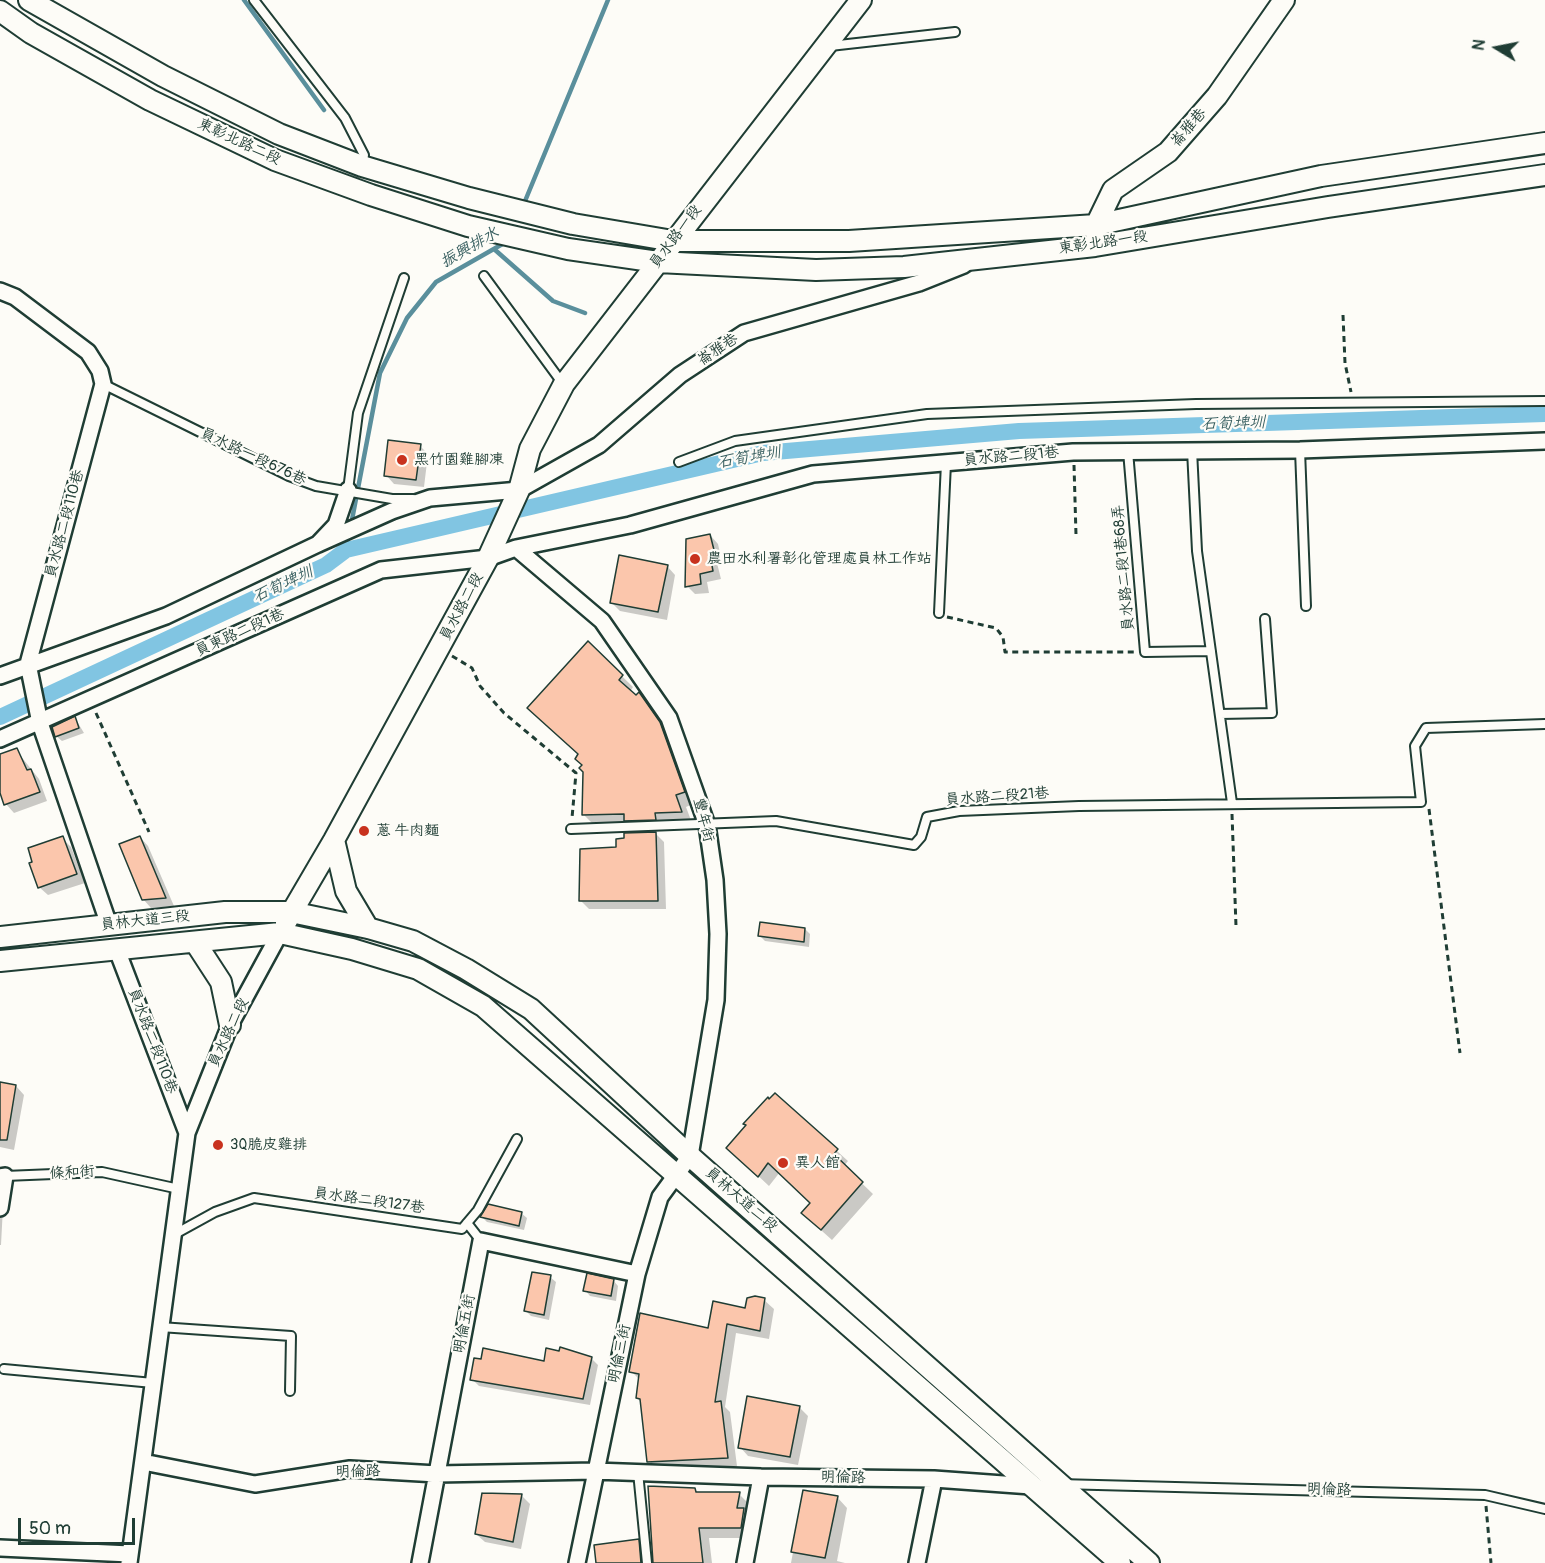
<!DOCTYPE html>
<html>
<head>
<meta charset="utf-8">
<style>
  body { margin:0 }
  #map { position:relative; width:1545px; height:1563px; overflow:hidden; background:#fdfcf7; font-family:Pangolin,sans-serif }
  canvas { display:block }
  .north { position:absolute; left:1467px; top:18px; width:60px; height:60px; -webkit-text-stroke:4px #fdfcf7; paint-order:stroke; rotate:280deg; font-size:16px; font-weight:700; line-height:24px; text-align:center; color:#1f3d34 }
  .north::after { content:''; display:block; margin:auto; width:21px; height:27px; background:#1f3d34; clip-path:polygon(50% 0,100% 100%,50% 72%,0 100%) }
  .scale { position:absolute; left:18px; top:1518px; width:117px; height:27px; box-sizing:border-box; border:3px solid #1f3d34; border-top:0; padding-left:8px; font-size:18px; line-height:21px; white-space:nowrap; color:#1f3d34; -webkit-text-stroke:4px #fdfcf7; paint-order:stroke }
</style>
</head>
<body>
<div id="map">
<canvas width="1545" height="1563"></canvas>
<div class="north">N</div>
<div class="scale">50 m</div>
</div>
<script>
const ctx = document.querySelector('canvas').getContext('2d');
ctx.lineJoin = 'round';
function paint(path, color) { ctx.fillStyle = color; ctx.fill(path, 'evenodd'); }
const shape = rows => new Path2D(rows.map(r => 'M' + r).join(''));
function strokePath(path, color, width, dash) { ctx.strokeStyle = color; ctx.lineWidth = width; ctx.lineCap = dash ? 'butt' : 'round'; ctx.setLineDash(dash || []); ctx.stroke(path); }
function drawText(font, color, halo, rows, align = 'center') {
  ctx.font = font + ' Pangolin,"LXGW WenKai TC",sans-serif'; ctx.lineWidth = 4.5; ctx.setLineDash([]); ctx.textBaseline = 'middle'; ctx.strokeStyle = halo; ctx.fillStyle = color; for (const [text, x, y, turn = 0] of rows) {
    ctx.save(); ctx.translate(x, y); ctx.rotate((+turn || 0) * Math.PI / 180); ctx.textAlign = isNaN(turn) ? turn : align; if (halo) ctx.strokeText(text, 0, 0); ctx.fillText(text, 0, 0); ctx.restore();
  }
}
paint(shape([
  [420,446,428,454,424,487,394,484,386,475],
  [710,535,718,544,722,562,717,563,721,579,707,582,709,593,695,594,687,586],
  [667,566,675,575,667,620,620,611,611,602],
  [588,643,633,687,630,692,636,697,639,694,651,706,671,736,695,803,686,807,692,823,666,824,666,831,653,831,664,842,666,909,589,909,581,901,618,848,639,834,630,825,595,826,584,815,584,765,580,755],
  [75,718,84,733,62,741,56,736],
  [16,750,39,779,47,801,14,813,6,804,0,789,0,756],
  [140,837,148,846,174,906,151,908,143,899],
  [62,838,71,847,85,883,48,895,39,887],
  [805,929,810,934,809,947,765,941,760,936],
  [0,1083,16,1086,24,1095,14,1150,0,1147],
  [775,1095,848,1161,844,1166,873,1194,832,1240,813,1223,812,1203,780,1172,769,1186,739,1158],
  [0,1204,3,1207,1,1245,0,1245],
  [521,1213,527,1218,524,1230,487,1222,482,1217],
  [550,1277,556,1282,549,1320,531,1316,526,1311],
  [613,1280,618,1286,616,1301,590,1296,585,1290],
  [764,1300,774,1309,769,1339,736,1333,725,1407,730,1412,737,1466,658,1471,649,1461,642,1403,637,1398,640,1380,631,1371],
  [591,1358,598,1365,590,1405,479,1386,472,1379,545,1363],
  [799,1407,808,1416,798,1465,748,1456,740,1447],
  [695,1490,699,1493,739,1494,749,1504,751,1538,709,1538,712,1563,654,1563],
  [804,1492,837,1497,847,1508,837,1561,845,1563,791,1563],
  [522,1496,530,1504,521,1549,485,1542,476,1534],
  [638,1541,649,1551,650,1563,598,1563]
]), '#0003');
strokePath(shape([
  [244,0,324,110],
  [523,206,608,0],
  [494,249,553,301,585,313],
  [351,525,380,373,407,318,436,282,506,242],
  [346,550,349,533]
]), '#5a8f9c', 4.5);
strokePath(shape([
  [0,717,326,565,346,550,763,453,1019,431,1545,414]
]), '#81c5e2', 16);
const building = shape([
  [388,440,421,444,416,480,384,476,388,440],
  [710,534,715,554,710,555,713,571,700,574,701,584,685,587,686,539,710,534],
  [619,555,668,565,658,612,610,603,619,555],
  [588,641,623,675,619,680,636,695,639,692,660,722,685,792,676,795,682,812,655,813,656,820,624,821,624,814,582,815,583,772,579,768,582,765,575,759,578,754,527,708,588,641],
  [75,716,79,728,55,737,52,727,75,716],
  [17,748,27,770,31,769,40,792,4,805,0,793,0,754,17,748],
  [656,832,658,901,579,901,580,849,616,847,616,839,624,838,624,833,656,832],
  [63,836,77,874,38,888,29,863,32,862,28,848,63,836],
  [140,836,166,898,142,900,119,844,140,836],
  [760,922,805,928,804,942,758,936,760,922],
  [0,1082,16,1085,7,1140,0,1140,0,1082],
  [775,1093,838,1149,834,1154,863,1182,821,1230,801,1213,810,1203,768,1163,758,1177,726,1148,746,1125,743,1124,768,1097,769,1099,775,1093],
  [488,1204,522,1212,519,1226,480,1217,488,1204],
  [532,1272,551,1275,544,1315,524,1311,532,1272],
  [587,1273,614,1279,611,1296,583,1291,587,1273],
  [755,1296,765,1298,760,1331,727,1324,715,1402,721,1401,728,1458,647,1462,640,1399,636,1398,639,1374,629,1372,640,1313,708,1328,713,1301,745,1308,747,1298,755,1296],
  [560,1347,592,1357,583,1399,470,1380,474,1358,481,1359,483,1348,544,1361,546,1348,559,1351,560,1347],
  [747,1396,800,1406,790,1457,738,1448,747,1396],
  [648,1486,695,1488,696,1492,740,1492,737,1508,744,1508,741,1528,699,1528,703,1563,653,1563,648,1486],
  [803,1490,838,1496,825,1558,791,1552,803,1490],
  [482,1493,522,1494,513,1542,475,1534,482,1493],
  [639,1539,641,1563,596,1563,594,1545,639,1539]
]);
paint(building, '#fbc6ac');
strokePath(building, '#1f3d34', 1.5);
const service = shape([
  [254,0,345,118,364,155,362,166],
  [830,46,955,32],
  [484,276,563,384],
  [103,384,289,476,316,486,392,499,413,499],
  [1192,450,1197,551,1232,803],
  [1300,450,1306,606],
  [1128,451,1145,652,1211,651],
  [679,462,735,441,927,414,1196,404,1545,401],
  [348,490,358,413,404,278],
  [939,613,946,463],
  [1220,714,1272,713,1265,619],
  [571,829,776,821,914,845,921,837,927,817,959,811,1079,806,1421,802,1415,746,1426,728,1545,724],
  [5,1176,102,1172,179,1189],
  [467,1223,481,1241],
  [175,1234,215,1212,254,1198,462,1229,478,1210,517,1139],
  [160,1327,291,1336,290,1391],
  [4,1369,153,1383],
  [638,1472,647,1563],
  [1035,1486,1059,1484,1485,1495,1545,1509]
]);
const minor = shape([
  [0,291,15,297,88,352,100,371,103,384,28,664,40,723,109,925],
  [318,544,392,511,430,498,519,490,599,445,680,375,744,333,919,283,964,265],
  [516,548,602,621,669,718,707,825,715,880,718,934,716,1000,690,1156,660,1197,637,1274,577,1563],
  [0,676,166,616,318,544,336,525,348,490],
  [0,739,381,570,488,558,516,548,630,525,813,474,1073,452,1300,450,1545,441],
  [117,950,187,1133],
  [0,1177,5,1176,0,1208],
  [143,1462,255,1484,350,1469,437,1474,595,1471,761,1477,934,1479,1031,1486],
  [0,1548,130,1554],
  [129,1563,187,1133,230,1025,280,933],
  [420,1563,481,1241,637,1274],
  [745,1563,761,1477],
  [917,1563,934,1479]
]);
const tertiary = shape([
  [29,0,163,76,279,134,362,166,469,198,573,224,673,241,849,241,1096,225,1321,176,1545,143],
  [0,11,31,33,150,100,275,160,371,195,468,226,568,249,658,262,816,270,904,267,1095,246,1328,207,1545,175],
  [1096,234,1096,225,1113,190,1168,152,1217,96,1284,0],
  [334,840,346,891,368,928],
  [286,922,334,840,488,558,519,490,530,449,564,384,861,0],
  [0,937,225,912,291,912,368,928,413,941,466,969,531,1009,690,1156,1149,1563],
  [195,942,221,982,230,1025],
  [0,961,280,933,352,949,418,969,483,1006,1120,1563]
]);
strokePath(service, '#1f3d34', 12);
strokePath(minor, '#1f3d34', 20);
strokePath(tertiary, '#1f3d34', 24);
strokePath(shape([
  [1343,315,1345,363,1351,392],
  [1074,465,1076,535],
  [947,617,996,628,1003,637,1005,652,1134,652],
  [452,656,472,668,480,686,504,713,576,773,572,818],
  [96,713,149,832],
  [1429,809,1460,1053],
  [1232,814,1236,926],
  [1486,1506,1491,1563]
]), '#1f3d34', 3, [6, 4.5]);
strokePath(service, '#fdfcf7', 8);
strokePath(minor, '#fdfcf7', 15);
strokePath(tertiary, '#fdfcf7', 20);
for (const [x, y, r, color] of [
  [402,460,6,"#c8321e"],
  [695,559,6,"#c8321e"],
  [364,831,6,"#c8321e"],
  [218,1145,6,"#c8321e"],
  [783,1163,6,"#c8321e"]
]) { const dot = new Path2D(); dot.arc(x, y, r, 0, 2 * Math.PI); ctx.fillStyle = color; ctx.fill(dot); strokePath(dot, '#fdfcf7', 2); }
drawText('15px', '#1f3d34', '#fdfcf7', [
  ["崙雅巷",1189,128,-49],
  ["東彰北路二段",239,142,25],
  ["員水路一段",676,237,-53],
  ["東彰北路一段",1103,243,-8],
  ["崙雅巷",718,350,-33],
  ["員水路一段676巷",253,457,25],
  ["員水路二段1巷",1011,457,-5],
  ["員水路二段110巷",65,524,-75],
  ["員水路二段1巷68弄",1124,568,-95],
  ["員水路二段",462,607,-62],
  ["員東路二段1巷",240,633,-24],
  ["員水路二段21巷",997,797,-4],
  ["豐年街",703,820,76],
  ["員林大道三段",145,921,-6],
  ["員水路二段",229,1033,-65],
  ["員水路二段110巷",152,1041,69],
  ["條和街",72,1173,-3],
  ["員林大道二段",741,1200,41],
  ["員水路二段127巷",369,1201,8],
  ["明倫五街",465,1324,-79],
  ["明倫三街",620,1354,-78],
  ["明倫路",358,1472,-1],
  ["明倫路",843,1478,1],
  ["明倫路",1329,1490,2]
]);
drawText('15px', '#1f3d34', '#fdfcf7', [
  ["黑竹園雞腳凍",414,460],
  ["農田水利署彰化管理處員林工作站",707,559],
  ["蔥 牛肉麵",376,831],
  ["3Q脆皮雞排",230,1145],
  ["異人館",795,1163]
], 'left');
drawText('italic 16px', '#385f60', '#fdfcf7', [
  ["振興排水",470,248,-30],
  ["石筍埤圳",1233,424,-2],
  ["石筍埤圳",749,458,-10],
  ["石筍埤圳",283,585,-25]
]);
</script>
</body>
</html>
